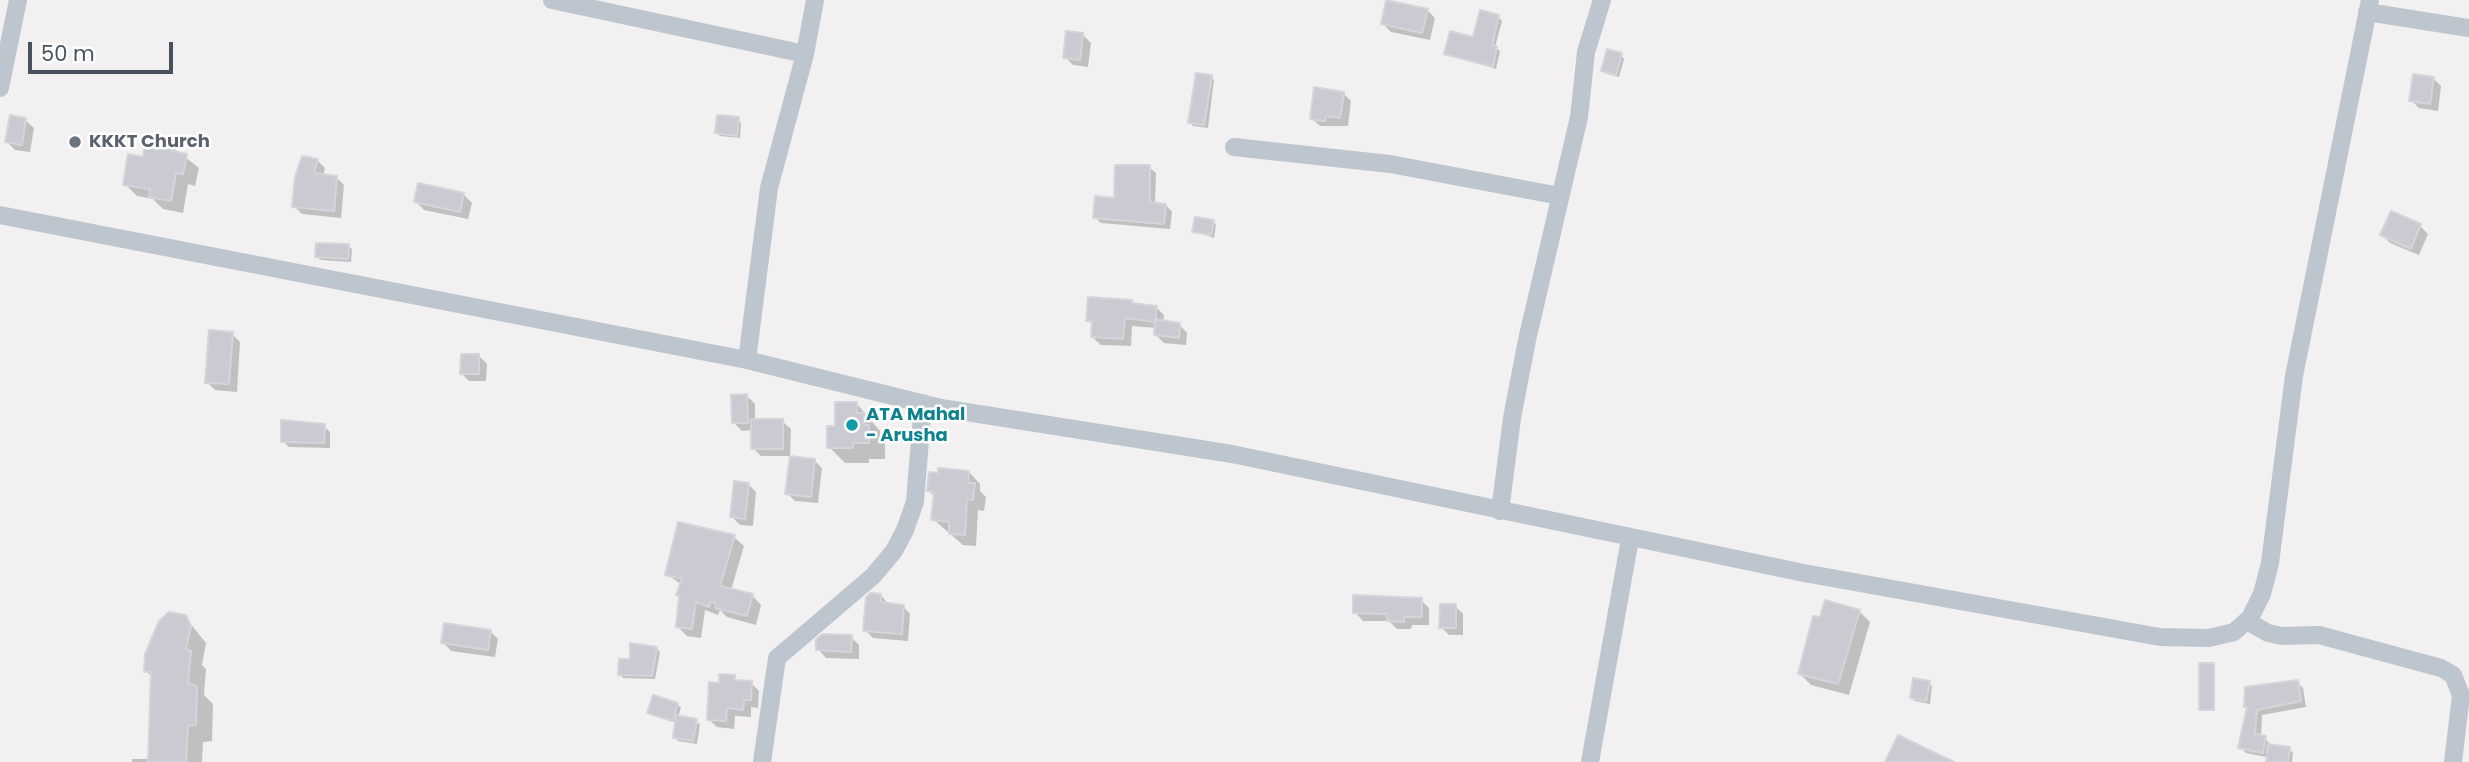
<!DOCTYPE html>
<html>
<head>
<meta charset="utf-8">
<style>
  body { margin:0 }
  #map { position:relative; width:2469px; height:762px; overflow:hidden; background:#f2f0f0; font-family:Poppins,sans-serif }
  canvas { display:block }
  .scale { position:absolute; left:28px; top:42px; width:145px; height:32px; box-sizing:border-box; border:4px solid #47525e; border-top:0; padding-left:9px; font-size:21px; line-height:24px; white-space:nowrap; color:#47525e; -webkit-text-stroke:5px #fff; paint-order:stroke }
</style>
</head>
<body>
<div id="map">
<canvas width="2469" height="762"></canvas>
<div class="scale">50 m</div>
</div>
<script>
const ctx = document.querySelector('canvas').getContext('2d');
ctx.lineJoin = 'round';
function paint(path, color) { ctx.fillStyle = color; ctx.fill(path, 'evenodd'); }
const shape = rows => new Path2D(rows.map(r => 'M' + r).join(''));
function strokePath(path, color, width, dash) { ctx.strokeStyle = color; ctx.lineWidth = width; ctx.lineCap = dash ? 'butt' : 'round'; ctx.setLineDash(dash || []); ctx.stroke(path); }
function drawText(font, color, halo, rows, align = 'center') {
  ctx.font = font + ' Poppins,sans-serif'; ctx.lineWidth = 5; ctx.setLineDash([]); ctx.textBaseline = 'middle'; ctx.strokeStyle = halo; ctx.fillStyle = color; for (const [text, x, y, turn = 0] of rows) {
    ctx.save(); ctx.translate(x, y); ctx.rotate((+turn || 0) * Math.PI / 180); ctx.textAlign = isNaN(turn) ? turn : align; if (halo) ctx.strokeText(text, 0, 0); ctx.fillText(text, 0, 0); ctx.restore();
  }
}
paint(shape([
  [1427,10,1435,18,1430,40,1391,32,1383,24],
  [1498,17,1502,21,1495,47,1500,51,1496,69,1446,53,1475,39],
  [1082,34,1091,43,1088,67,1073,65,1065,57],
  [1621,55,1624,59,1619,77,1607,74,1603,70],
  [1211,77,1214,80,1208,128,1193,126,1190,122],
  [2433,78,2441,86,2438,111,2419,108,2411,100],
  [1343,93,1351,101,1348,126,1320,126,1311,118],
  [738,119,741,123,740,138,720,136,717,133],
  [25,120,34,128,30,152,15,150,7,142],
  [172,147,199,168,195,186,188,184,183,213,163,209,153,199,137,196,125,184,144,159],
  [317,160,325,168,323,176,336,177,344,185,341,218,302,214,294,206],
  [1149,167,1156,173,1155,204,1166,205,1172,212,1170,229,1101,223,1094,217],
  [464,195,472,203,468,219,424,210,416,202],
  [2392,213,2420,226,2428,234,2419,255,2390,243,2382,235],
  [1213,222,1216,225,1214,238,1194,231],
  [348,246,352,249,351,262,321,260,317,257],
  [1131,301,1135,305,1156,307,1164,315,1163,322,1179,324,1187,333,1186,345,1164,343,1156,335,1156,328,1132,326,1131,346,1101,345,1092,337,1093,325,1088,320],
  [232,334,240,342,237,392,215,390,207,382],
  [479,356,487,364,486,381,469,381,461,373],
  [747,396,755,404,755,421,782,421,791,429,790,456,761,456,753,448,753,430,742,431,734,423],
  [857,404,880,431,880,438,885,443,885,459,869,459,869,463,845,463,829,447,837,428],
  [324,426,330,432,330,448,289,447,283,441],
  [814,460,822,468,818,503,795,501,787,493],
  [969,472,980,484,980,491,986,497,984,511,978,510,976,546,963,545,933,519,935,497,929,491],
  [748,484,756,492,753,526,740,525,732,517],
  [679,524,734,537,744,546,731,590,752,595,761,605,756,625,727,617,720,610,718,615,705,610,701,638,687,636,677,626,682,585,667,574],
  [881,595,888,604,903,606,910,614,908,641,873,638,865,630],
  [1421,600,1429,608,1429,625,1412,625,1411,629,1397,629,1389,621,1363,621,1355,612],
  [1455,606,1463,614,1463,635,1449,635,1441,627],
  [1859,611,1870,622,1849,695,1811,685,1800,674,1821,620],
  [185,617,206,643,202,665,206,669,204,695,213,704,212,741,203,742,202,762,132,762,132,759,150,759,153,678,146,671],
  [490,631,498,639,495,657,451,651,443,642],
  [851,637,859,645,859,659,826,658,818,649],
  [656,648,660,652,655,679,623,678,620,674,631,661],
  [734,677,739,682,751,683,759,691,758,708,751,707,751,717,735,716,734,729,717,727,708,719,720,685],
  [2297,682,2303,688,2306,707,2262,715,2261,737,2265,738,2271,746,2289,749,2293,753,2292,762,2266,762,2266,757,2246,753,2240,747,2249,709,2246,706],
  [1929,683,1932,686,1930,704,1915,701,1911,698],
  [677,704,681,708,678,717,700,724,697,744,678,741,675,737,677,723,649,712]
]), '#0003');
const building = shape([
  [1386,0,1428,9,1422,33,1381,24,1386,0],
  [1480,10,1499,15,1492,45,1497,46,1493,67,1444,54,1450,31,1473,37,1480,10],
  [1066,31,1083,33,1080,60,1063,58,1066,31],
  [1607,49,1622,53,1616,75,1601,71,1607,49],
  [1196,73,1212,75,1204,125,1188,123,1196,73],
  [2413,74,2434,77,2430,104,2409,101,2413,74],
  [1314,87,1344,92,1340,118,1326,116,1325,121,1310,119,1314,87],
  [10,115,26,118,22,145,5,142,10,115],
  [717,115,739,117,737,136,715,133,717,115],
  [145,141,172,146,171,151,187,154,183,174,176,173,171,201,149,197,150,189,123,185,128,154,143,157,145,141],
  [302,156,318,159,314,173,337,176,334,211,292,207,295,177,302,156],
  [1115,165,1150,165,1150,202,1166,204,1164,224,1093,218,1095,196,1114,198,1115,165],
  [418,183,464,193,460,212,414,202,418,183],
  [2391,211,2421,224,2411,249,2380,235,2391,211],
  [1195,217,1214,220,1211,235,1192,232,1195,217],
  [316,243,349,244,348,259,315,257,316,243],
  [1088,297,1132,300,1132,303,1157,306,1155,322,1125,318,1123,339,1091,337,1092,321,1086,321,1088,297],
  [1155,319,1180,323,1179,338,1154,335,1155,319],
  [209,330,233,332,229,384,205,383,209,330],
  [461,354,479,354,479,374,460,374,461,354],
  [747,394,748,423,732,423,731,395,747,394],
  [835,402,857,402,857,413,864,413,864,425,869,425,869,443,853,443,853,448,827,448,827,426,835,426,835,402],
  [751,419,783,419,783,449,751,449,751,419],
  [281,420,325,424,324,443,281,442,281,420],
  [790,456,815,459,811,497,785,494,790,456],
  [938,468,969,471,968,483,975,483,973,500,967,499,965,535,949,534,949,522,931,520,934,492,927,491,929,472,938,473,938,468],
  [734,481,749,483,745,519,730,517,734,481],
  [678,522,735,535,720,586,753,594,747,616,715,608,716,603,710,602,709,607,696,602,692,629,676,627,679,596,676,595,682,579,665,575,678,522],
  [871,593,881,594,881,602,904,605,902,634,863,631,866,597,871,593],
  [1353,595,1422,598,1422,617,1404,617,1404,622,1387,621,1387,614,1353,613,1353,595],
  [1825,600,1860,610,1838,684,1798,674,1813,616,1820,617,1825,600],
  [1440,604,1456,604,1456,628,1439,628,1440,604],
  [169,612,186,615,191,626,186,649,191,651,188,683,197,686,196,725,188,726,186,762,148,762,151,671,144,672,145,654,159,621,169,612],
  [444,623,491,630,488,650,441,643,444,623],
  [823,634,852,635,851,652,816,650,816,639,823,634],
  [630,643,657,647,652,676,618,675,619,659,630,659,630,643],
  [2199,663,2214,663,2214,710,2199,710,2199,663],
  [719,674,735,675,734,680,752,681,751,700,744,700,743,710,727,708,726,721,707,720,709,682,719,683,719,674],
  [1913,678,1930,681,1926,701,1910,698,1913,678],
  [2298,680,2301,701,2257,710,2255,734,2266,736,2263,753,2238,748,2247,707,2244,707,2245,687,2298,680],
  [653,695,678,703,672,721,647,713,653,695],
  [676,715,697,719,693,741,673,738,676,715],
  [1898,735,1954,762,1885,762,1898,735],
  [2268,744,2290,747,2288,762,2266,762,2268,744]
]);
paint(building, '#cacbd2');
strokePath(building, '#d4d5db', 2);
strokePath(shape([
  [552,0,805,54],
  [2367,12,2469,28],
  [0,88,18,0],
  [1234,147,1390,164,1560,196],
  [0,215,747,360,941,408,1232,454,1804,573,2160,637,2209,638,2234,632,2250,618,2262,594,2270,563,2294,376,2370,0],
  [747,360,769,188,805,54,815,0],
  [1500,511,1512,418,1527,340,1579,117,1586,52,1602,0],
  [2247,621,2268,633,2282,636,2319,635,2441,668,2453,675,2461,695,2453,762],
  [762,762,777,658,873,576,894,551,905,530,915,502,923,403],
  [1590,762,1630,539]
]), '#bdc6cf', 18);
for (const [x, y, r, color] of [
  [75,142,7,"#6b7280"],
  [852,425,7,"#0f9aa8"]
]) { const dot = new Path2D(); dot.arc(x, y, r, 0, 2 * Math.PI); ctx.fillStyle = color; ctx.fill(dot); strokePath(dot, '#fff', 2.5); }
drawText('bold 18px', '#5b616d', '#fff', [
  ["KKKT Church",89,142]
], 'left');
drawText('bold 18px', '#0d838f', '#fff', [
  ["ATA Mahal",866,415],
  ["- Arusha",866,436]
], 'left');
</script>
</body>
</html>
